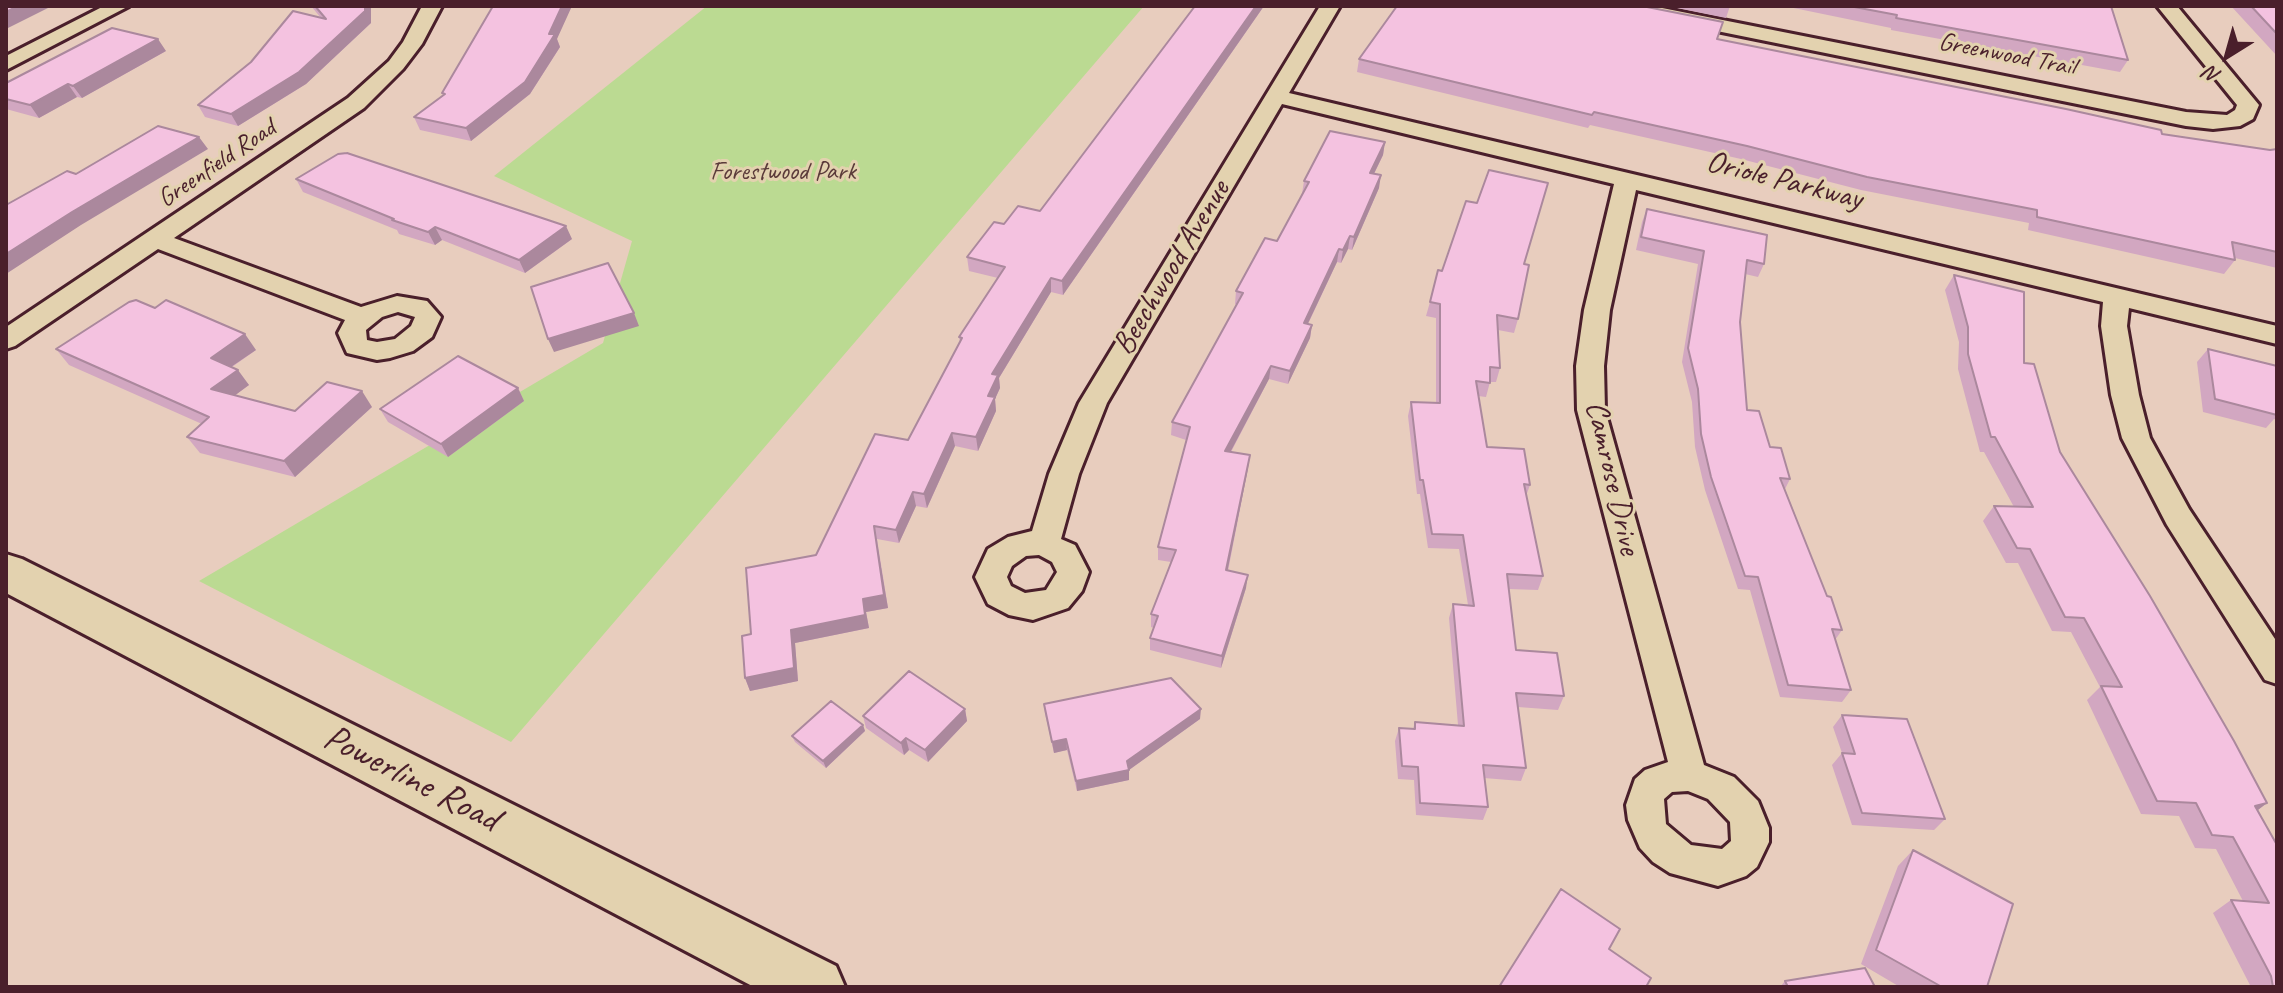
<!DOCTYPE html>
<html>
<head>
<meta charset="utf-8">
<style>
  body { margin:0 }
  #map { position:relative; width:2283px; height:993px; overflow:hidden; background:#e8cdbe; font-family:Caveat,sans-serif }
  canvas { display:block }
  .frame { position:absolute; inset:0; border:8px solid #4a1f2b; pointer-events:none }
  .north { position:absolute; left:2187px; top:16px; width:80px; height:80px; -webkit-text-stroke:6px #e3d2af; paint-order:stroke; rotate:217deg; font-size:22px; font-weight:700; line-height:32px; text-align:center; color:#4a1f2b }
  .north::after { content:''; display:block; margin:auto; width:28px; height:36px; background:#4a1f2b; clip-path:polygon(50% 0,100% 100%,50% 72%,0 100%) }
</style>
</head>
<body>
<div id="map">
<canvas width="2283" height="993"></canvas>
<div class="frame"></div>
<div class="north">N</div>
</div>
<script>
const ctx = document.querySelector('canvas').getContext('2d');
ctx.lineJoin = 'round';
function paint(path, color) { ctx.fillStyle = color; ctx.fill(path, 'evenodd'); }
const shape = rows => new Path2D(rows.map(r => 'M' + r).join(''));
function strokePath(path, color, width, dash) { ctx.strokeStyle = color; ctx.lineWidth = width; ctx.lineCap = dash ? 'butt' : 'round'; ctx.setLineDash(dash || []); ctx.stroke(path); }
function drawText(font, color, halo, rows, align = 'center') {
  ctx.font = font + ' Caveat,sans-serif'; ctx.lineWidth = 6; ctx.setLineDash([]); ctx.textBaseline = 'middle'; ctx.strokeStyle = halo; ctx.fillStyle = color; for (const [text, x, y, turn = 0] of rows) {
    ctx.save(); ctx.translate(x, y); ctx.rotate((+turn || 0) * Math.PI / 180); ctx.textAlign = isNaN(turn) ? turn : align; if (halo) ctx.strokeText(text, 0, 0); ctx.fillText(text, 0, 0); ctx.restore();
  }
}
paint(shape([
  [707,6,1144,6,511,742,199,581,603,343,632,241,494,176]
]), '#bbda92');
const minor = shape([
  [104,6,129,6,6,70,6,56,104,6],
  [422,6,442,6,422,44,403,69,364,108,174,238,361,307,397,296,427,301,441,317,432,337,413,351,390,358,377,360,347,353,338,333,345,320,158,249,15,346,6,349,6,327,348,98,389,61,403,42,422,6],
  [398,312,415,317,411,326,395,339,377,342,367,340,366,330,382,317,398,312],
  [1320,6,1340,6,1289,93,2277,326,2277,344,2129,308,2127,326,2139,395,2150,438,2189,509,2277,642,2277,684,2265,680,2167,525,2122,438,2111,395,2101,326,2103,302,1636,190,1610,310,1604,366,1605,410,1704,765,1734,777,1758,801,1769,828,1769,842,1757,867,1746,876,1718,886,1670,873,1653,862,1640,848,1628,820,1626,805,1635,779,1645,770,1668,762,1577,410,1576,366,1584,310,1614,184,1282,104,1107,403,1079,474,1061,539,1075,545,1089,572,1082,591,1068,608,1033,620,1009,615,988,604,975,577,988,549,1008,537,1032,531,1049,474,1079,403,1320,6],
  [1039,555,1052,562,1057,572,1046,590,1025,593,1011,586,1007,577,1012,566,1026,556,1039,555],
  [1688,791,1708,799,1730,822,1731,841,1722,849,1691,845,1666,824,1664,799,1672,792,1688,791],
  [1613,6,1652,6,2186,112,2227,115,2235,110,2237,105,2157,6,2177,6,2259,105,2253,119,2240,126,2213,129,2186,126,1623,12,1613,6]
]);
const secondary = shape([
  [6,554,22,559,836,966,845,987,754,987,6,593,6,554]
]);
strokePath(minor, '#4a1f2b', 6);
strokePath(secondary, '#4a1f2b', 6);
paint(minor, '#e3d2af');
paint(secondary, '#e3d2af');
paint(shape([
  [311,6,371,6,371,23,306,84,238,126,205,117,198,105,321,18],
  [1195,6,1264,6,1063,295,1051,292,999,378,1000,388,995,399,996,411,978,451,955,446,927,508,916,506,899,543,877,539,888,608,866,612,869,628,795,643,798,681,750,691,745,678,751,634,908,440,960,342,959,337,998,278,969,271,967,257,1004,224,1040,211],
  [1667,6,1730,6,1726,18],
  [1784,6,2111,6,2128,60,2120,72,1891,30,1891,28],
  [2231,6,2277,6,2277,56],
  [557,39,560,47,530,94,471,141,420,130,414,117,443,95,442,93],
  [1717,39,2162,134,2270,150,2277,149,2277,268,2235,258,2235,260,2224,274,2028,230,2029,223,1861,190,1741,159,1590,125,1588,128,1357,72,1359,59],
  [166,51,82,98,77,97,39,118,6,109,6,83],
  [1385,142,1383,155,1374,174,1379,188,1352,250,1348,249,1341,263,1337,262,1308,324,1312,325,1310,338,1288,384,1269,379,1231,452,1248,468,1228,571,1246,588,1221,668,1150,650,1150,638,1154,628,1151,627,1151,614,1171,562,1158,560,1158,547,1186,440,1171,435,1172,422,1237,305,1235,304,1236,291,1277,241,1302,194,1304,181],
  [296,179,572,239,525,273,442,240,435,245,399,234,397,230,303,192],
  [1647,209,1764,264,1758,277,1745,274,1740,322,1747,410,1790,479,1785,489,1827,596,1842,630,1835,640,1851,690,1842,702,1780,697,1750,590,1738,589,1705,490,1695,447,1692,402,1682,362,1698,264,1636,250,1642,222],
  [1442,271,1518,319,1514,333,1498,330,1500,368,1496,382,1490,382,1486,397,1478,396,1487,447,1530,485,1526,496,1543,576,1538,590,1509,589,1516,650,1564,696,1558,710,1518,707,1526,768,1521,781,1484,778,1488,807,1483,820,1416,815,1414,780,1398,779,1395,741,1399,728,1413,729,1415,722,1458,725,1449,618,1453,604,1468,605,1459,549,1428,548,1420,494,1417,494,1408,416,1411,402,1436,403,1436,318,1426,316,1430,302],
  [1954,275,2024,363,2060,452,2267,803,2258,810,2277,845,2277,987,2251,987,2213,913,2231,900,2243,901,2216,849,2195,848,2179,816,2141,814,2087,700,2100,687,2071,632,2052,631,2018,563,2006,563,1983,521,1994,506,2014,507,1984,452,1980,452,1958,369,1959,342,1945,290],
  [56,349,256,350,232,367,249,385,235,395,295,411,372,407,295,477,200,453,187,437,202,424,69,365],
  [2208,349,2277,366,2277,420,2274,419,2266,428,2203,412,2197,362],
  [518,388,524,401,448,457,388,422,380,409],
  [1044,704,1200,719,1129,770,1129,780,1077,791,1067,750,1054,753,1045,714],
  [965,709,967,721,928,762,909,750,904,755,866,728,863,716],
  [1842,715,1945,819,1934,830,1852,825,1832,765,1842,753,1833,727],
  [863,725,865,731,826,768,795,742,792,736],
  [1913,850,1987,987,1900,987,1861,964,1898,866],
  [1785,981,1875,987,1780,987]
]), '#d2a7c1');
paint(shape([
  [18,6,52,6,6,29,6,12],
  [365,6,371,6,371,23,306,84,238,126,231,114],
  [562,6,572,6,557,39,560,47,530,94,471,141,466,128,549,34],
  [1256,6,1264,6,1063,295,1062,281],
  [158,39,166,51,82,98,73,86],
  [68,84,77,97,39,118,30,105],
  [199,137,208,149,81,225,6,274,6,254,72,212],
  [1385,142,1383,155,1368,186,1370,173],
  [1381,175,1379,188,1352,250,1354,237],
  [566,226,572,239,525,273,519,260],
  [435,227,442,240,435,245,428,232],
  [1350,236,1348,249,1341,263,1343,250],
  [1339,249,1337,262,1302,336,1304,323],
  [1051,278,1051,292,999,378,1000,388,995,399,996,411,978,451,976,437,988,396,992,374],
  [634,313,639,326,554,352,548,339],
  [1312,325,1310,338,1288,384,1290,371],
  [245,334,256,350,222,373,211,358],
  [1271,366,1269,379,1224,464,1225,451],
  [238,370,249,385,222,405,211,389],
  [518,388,524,401,448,457,441,444],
  [362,391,372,407,295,477,284,461],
  [952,433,955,446,927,508,924,494],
  [1250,455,1248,468,1225,583,1226,570],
  [913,492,916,506,899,543,896,530],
  [874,526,888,608,866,612,869,628,795,643,798,681,750,691,745,678,791,630,863,599],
  [1248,575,1246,588,1221,668,1222,656],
  [965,709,967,721,928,762,925,750],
  [1201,709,1200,719,1129,770,1129,780,1077,791,1076,781,1127,761],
  [863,725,865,731,826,768,823,761],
  [906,738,909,750,904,755,901,743],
  [1066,739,1067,750,1054,753,1052,742],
  [2267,803,2250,816,2255,806]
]), '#ab889d');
const building = shape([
  [6,6,18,6,6,12,6,6],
  [315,6,365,6,365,11,299,72,231,114,198,105,251,62,293,11,326,19,315,6],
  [493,6,562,6,549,34,555,34,525,82,466,128,414,117,445,94,442,93,493,6],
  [1195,6,1256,6,1062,281,1051,278,992,374,998,375,988,396,995,397,976,437,952,433,924,494,913,492,896,530,874,526,884,595,863,599,865,615,791,630,794,668,745,678,742,636,751,634,746,568,816,555,875,434,908,440,962,338,959,337,1005,267,967,257,994,222,1004,224,1018,206,1040,211,1195,6],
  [1397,6,1642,6,1723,22,1717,39,2066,109,2161,130,2162,134,2270,150,2277,149,2277,252,2232,242,2235,260,2037,217,2037,210,1867,177,1747,146,1594,112,1592,115,1359,59,1397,6],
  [1849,6,2111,6,2128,60,1896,18,1897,15,1849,6],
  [2251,6,2277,6,2277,34,2251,6],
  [112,28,158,39,73,86,68,84,30,105,6,99,6,83,112,28],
  [158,126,199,137,72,212,6,254,6,205,67,171,76,174,158,126],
  [1330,131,1385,142,1370,173,1381,175,1354,237,1350,236,1343,250,1339,249,1304,323,1312,325,1290,371,1271,366,1225,451,1250,455,1226,570,1248,575,1222,656,1150,638,1158,616,1151,614,1176,550,1158,547,1190,427,1172,422,1243,293,1236,291,1265,238,1277,241,1309,182,1304,181,1330,131],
  [347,153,566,226,519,260,435,227,428,232,392,220,394,219,296,179,338,154,347,153],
  [1489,170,1548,183,1524,264,1529,265,1518,319,1497,315,1500,368,1490,367,1490,383,1476,381,1487,447,1524,449,1530,485,1524,484,1543,576,1507,574,1516,650,1557,653,1564,696,1516,693,1526,768,1483,765,1488,807,1420,803,1418,767,1402,766,1399,728,1415,729,1415,722,1464,726,1453,604,1474,606,1463,535,1432,534,1423,480,1420,480,1411,402,1440,403,1440,304,1430,302,1438,270,1442,271,1466,201,1477,203,1489,170],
  [1647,209,1767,235,1764,264,1747,260,1740,322,1747,410,1759,411,1770,447,1781,448,1790,479,1780,478,1827,596,1831,597,1842,630,1832,629,1851,690,1788,685,1758,577,1745,576,1711,477,1701,434,1698,389,1688,348,1704,251,1641,237,1647,209],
  [608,263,634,313,548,339,531,287,608,263],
  [1954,275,2024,292,2024,363,2034,364,2060,452,2150,596,2234,741,2267,803,2255,806,2277,845,2277,987,2273,987,2271,976,2231,900,2269,903,2233,837,2212,835,2196,803,2157,801,2101,686,2122,687,2084,618,2065,617,2030,549,2017,548,1994,506,2033,507,1995,437,1991,437,1968,354,1968,327,1954,275],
  [136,300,155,308,166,300,245,334,211,358,238,370,211,389,295,411,327,382,362,391,284,461,187,437,209,417,56,349,129,302,136,300],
  [2208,349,2277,366,2277,404,2276,403,2277,415,2215,399,2208,349],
  [458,356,518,388,441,444,380,409,458,356],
  [909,671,965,709,925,750,906,738,901,743,863,716,909,671],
  [1171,678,1201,709,1127,761,1129,770,1076,781,1066,739,1052,742,1044,704,1171,678],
  [831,701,863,725,823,761,792,736,831,701],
  [1842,715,1907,719,1945,819,1862,813,1842,753,1855,754,1842,715],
  [1913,850,2013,904,1987,987,1942,987,1876,950,1913,850],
  [1561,889,1620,929,1609,949,1651,978,1646,987,1499,987,1561,889],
  [1865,968,1875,987,1788,987,1785,981,1865,968]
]);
paint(building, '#f4c2e0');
strokePath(building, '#ab889d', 2);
drawText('26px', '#4a1f2b', '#e3d2af', [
  ["Greenwood Trail",2007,55,11],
  ["Greenfield Road",217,164,-34]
]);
drawText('26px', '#5b3b3a', '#e3d2af', [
  ["Forestwood Park",783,172]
]);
drawText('32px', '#4a1f2b', '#e3d2af', [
  ["Oriole Parkway",1784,181,14],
  ["Beechwood Avenue",1172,268,-59],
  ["Camrose Drive",1612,478,77]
]);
drawText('38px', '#4a1f2b', '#e3d2af', [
  ["Powerline Road",411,779,27]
]);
</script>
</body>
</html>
